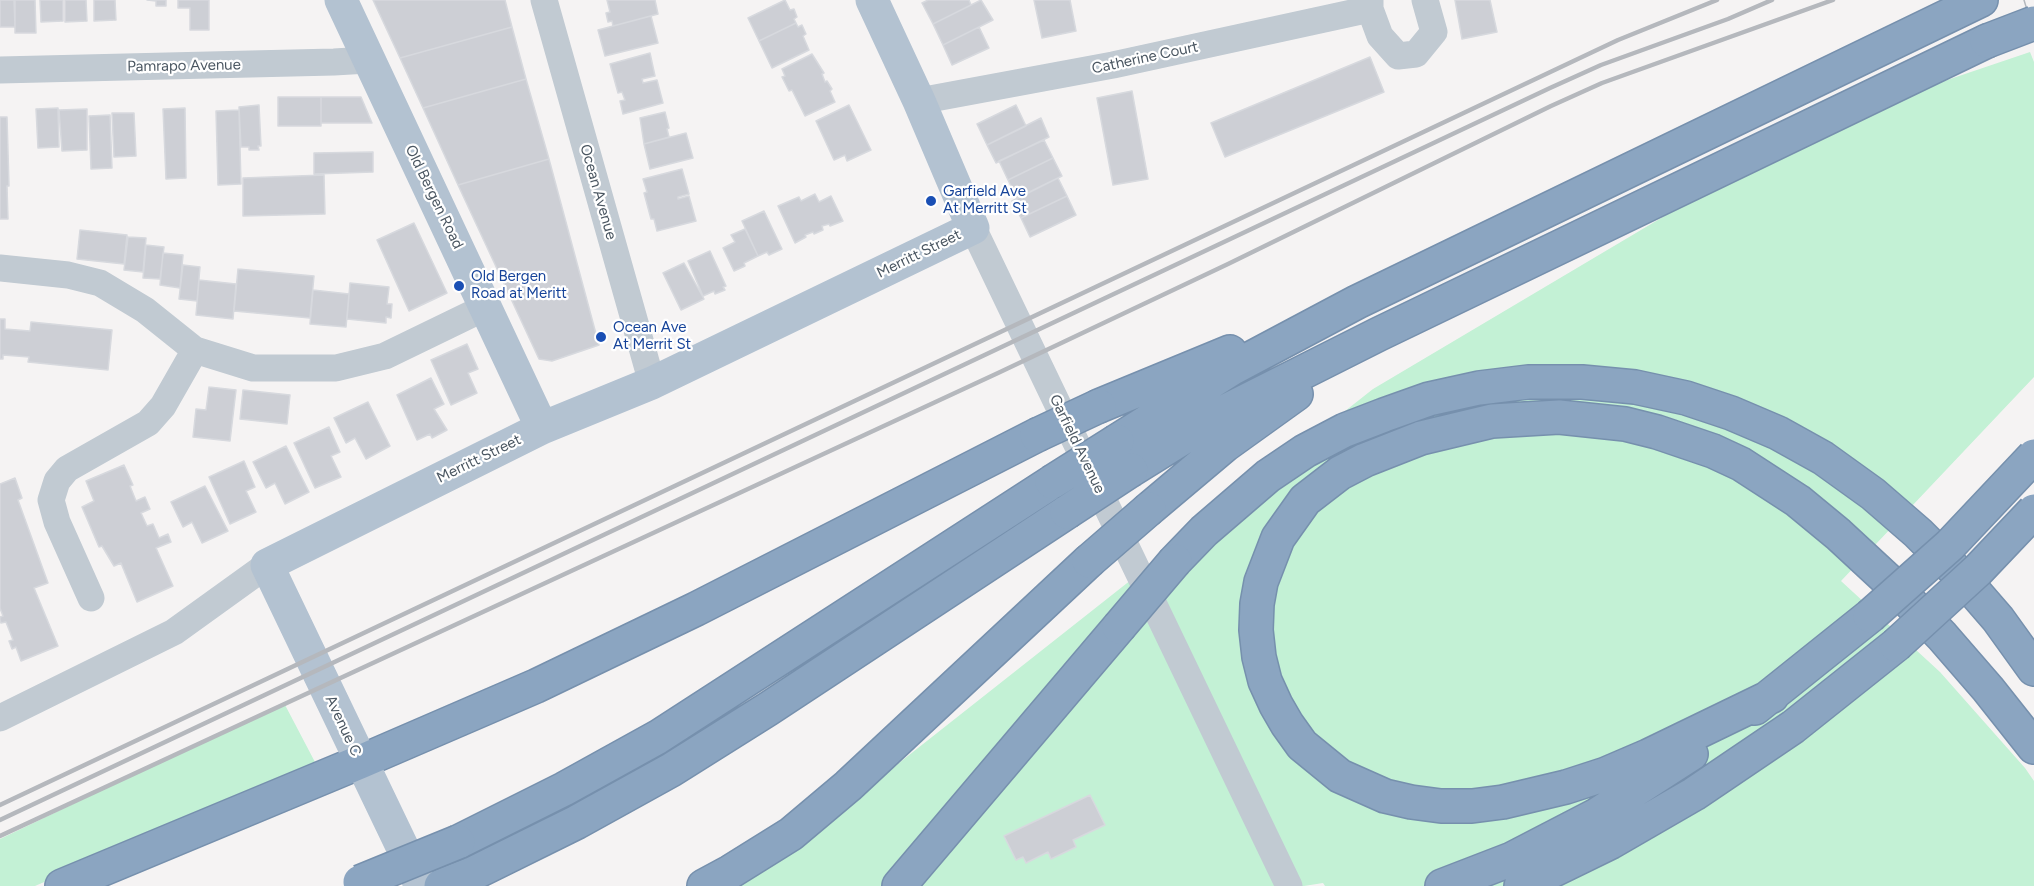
<!DOCTYPE html>
<html>
<head>
<meta charset="utf-8">
<style>
  body { margin:0 }
  canvas { display:block; background:#f5f3f3 }
</style>
</head>
<body>
<canvas width="2034" height="886"></canvas>
<script>
const ctx = document.querySelector('canvas').getContext('2d');
ctx.lineJoin = 'round';
function paint(path, color) { ctx.fillStyle = color; ctx.fill(path, 'evenodd'); }
const shape = rows => new Path2D(rows.map(r => 'M' + r).join(''));
function strokePath(path, color, width, dash) { ctx.strokeStyle = color; ctx.lineWidth = width; ctx.lineCap = dash ? 'butt' : 'round'; ctx.setLineDash(dash || []); ctx.stroke(path); }
function drawText(font, color, halo, rows, align = 'center') {
  ctx.font = font + ' Figtree,sans-serif'; ctx.lineWidth = 4.5; ctx.setLineDash([]); ctx.textBaseline = 'middle'; ctx.strokeStyle = halo; ctx.fillStyle = color; for (const [text, x, y, turn = 0] of rows) {
    ctx.save(); ctx.translate(x, y); ctx.rotate((+turn || 0) * Math.PI / 180); ctx.textAlign = isNaN(turn) ? turn : align; if (halo) ctx.strokeText(text, 0, 0); ctx.fillText(text, 0, 0); ctx.restore();
  }
}
paint(shape([
  [2030,52,2034,62,2034,377,1841,581,1940,672,2025,768,2034,781,2034,886,1325,886,1323,883,1304,886,712,886,790,849,1373,389,1823,122],
  [284,703,316,764,35,886,0,886,0,839]
]), '#c3f1d5');
const building = shape([
  [0,0,14,0,15,27,0,27,0,0],
  [15,0,35,0,36,33,15,33,15,0],
  [40,0,63,0,63,21,41,22,40,0],
  [65,0,86,0,87,21,65,22,65,0],
  [94,0,115,0,116,20,94,21,94,0],
  [147,0,166,0,166,6,156,6,156,1,147,0],
  [178,0,209,0,209,30,190,30,190,8,178,8,178,0],
  [373,0,505,0,512,27,400,58,373,0],
  [607,0,655,0,658,14,613,26,612,21,608,22,606,13,610,12,607,0],
  [785,0,790,10,794,9,797,17,794,19,796,23,759,41,748,18,785,0],
  [928,0,969,0,971,5,933,24,922,3,928,0],
  [981,0,993,20,943,45,933,24,981,0],
  [1034,0,1070,0,1076,31,1042,38,1034,0],
  [1455,0,1490,0,1497,32,1462,39,1455,0],
  [651,16,658,43,605,56,598,30,651,16],
  [796,23,798,27,802,25,806,34,803,36,809,50,772,68,759,41,796,23],
  [512,27,526,79,423,108,400,58,512,27],
  [979,27,989,48,952,65,943,45,979,27],
  [650,53,655,76,642,79,643,83,657,80,663,103,623,114,620,101,625,100,622,92,618,93,610,64,650,53],
  [812,54,824,73,822,74,825,82,827,81,832,89,830,91,835,102,805,116,792,90,789,91,782,77,785,76,782,69,812,54],
  [1370,57,1384,92,1225,157,1211,123,1370,57],
  [526,79,549,159,458,185,423,108,526,79],
  [1132,91,1148,179,1113,185,1097,98,1132,91],
  [278,97,321,97,321,126,278,126,278,97],
  [321,97,361,97,372,123,321,123,321,97],
  [259,105,261,146,258,146,259,150,249,150,249,147,241,147,239,107,259,105],
  [849,105,871,150,847,161,845,155,834,160,816,121,849,105],
  [1016,105,1026,126,987,145,977,124,1016,105],
  [58,108,59,147,38,148,36,109,58,108],
  [185,108,186,178,166,179,163,109,185,108],
  [87,109,87,150,62,151,59,110,87,109],
  [239,110,241,184,218,185,216,111,239,110],
  [665,112,669,128,667,129,669,137,644,144,640,118,665,112],
  [112,113,134,113,136,156,114,157,112,113],
  [110,115,112,168,91,169,89,116,110,115],
  [0,117,7,117,9,186,7,186,8,219,0,219,0,117],
  [1041,118,1049,137,996,163,987,145,1041,118],
  [686,133,693,158,650,169,644,144,686,133],
  [1044,140,1053,158,1008,180,999,161,1044,140],
  [373,152,373,172,314,174,314,153,373,152],
  [1053,158,1062,176,1017,198,1008,180,1053,158],
  [549,159,599,345,552,361,539,359,458,185,549,159],
  [682,169,689,194,678,197,678,199,689,196,696,221,657,231,654,219,651,219,644,193,647,192,643,179,682,169],
  [324,175,325,214,243,216,243,178,324,175],
  [1058,178,1067,196,1021,218,1012,201,1058,178],
  [815,194,819,202,831,196,843,221,830,226,829,224,822,226,823,230,814,234,813,232,805,235,806,237,795,243,778,206,799,197,801,201,815,194],
  [1067,196,1076,215,1030,237,1021,218,1067,196],
  [764,211,782,249,769,255,767,252,758,256,742,221,764,211],
  [414,223,447,293,409,311,377,240,414,223],
  [745,229,758,256,744,263,745,266,734,271,723,248,735,242,731,235,745,229],
  [80,230,127,235,124,264,77,259,80,230],
  [128,237,146,238,143,272,124,270,128,237],
  [146,245,164,247,160,279,143,278,146,245],
  [710,251,726,286,723,287,725,290,715,294,714,291,703,296,688,261,710,251],
  [163,253,183,255,180,288,160,285,163,253],
  [684,263,704,299,681,310,663,273,684,263],
  [183,265,200,267,197,301,179,299,183,265],
  [238,269,314,276,310,318,234,311,238,269],
  [199,280,236,284,233,319,196,315,199,280],
  [350,283,389,287,387,304,392,304,391,318,386,317,386,323,347,319,350,283],
  [313,290,349,294,346,327,310,324,313,290],
  [0,319,5,319,5,329,30,331,31,322,112,330,108,370,28,362,29,357,3,355,3,359,0,359,0,319],
  [467,344,478,369,468,373,477,393,451,405,431,360,467,344],
  [431,378,444,404,434,409,447,430,432,438,430,434,417,440,397,395,431,378],
  [209,387,236,390,230,441,193,437,196,409,206,410,209,387],
  [243,390,290,395,287,424,240,419,243,390],
  [368,402,390,446,366,459,355,438,346,443,334,418,368,402],
  [329,427,340,452,331,456,341,477,315,488,294,443,329,427],
  [286,446,309,492,285,504,275,483,266,488,253,462,286,446],
  [244,461,255,487,246,491,256,512,230,524,209,477,244,461],
  [124,465,133,485,130,486,136,501,145,497,150,509,141,513,147,526,153,524,159,538,168,534,171,542,156,548,173,586,137,602,121,563,114,566,102,546,99,547,82,507,94,501,86,481,124,465],
  [15,478,22,498,18,500,48,583,34,588,58,646,21,661,16,647,12,649,9,641,13,640,6,622,1,623,0,620,0,617,3,616,0,608,0,484,15,478],
  [205,486,228,531,202,543,192,522,183,527,171,502,205,486],
  [1090,795,1105,825,1073,840,1076,847,1051,859,1048,852,1026,863,1023,857,1016,860,1004,836,1090,795]
]);
paint(building, '#cdcfd5');
strokePath(building, '#d7d9de', 1.5);
const highway = shape([
  [1099,406,1230,352],
  [1117,441,1231,369,1357,302,1981,0],
  [1131,470,1226,411,1379,334,1987,41],
  [1149,509,1225,445,1296,394],
  [1175,561,1204,531,1268,476,1305,451,1345,430,1384,415,1429,399,1479,388,1528,382,1582,382,1635,387,1686,398,1731,413,1778,433,1823,458,1873,494,1918,533,1959,574,1998,619,2034,669],
  [1772,696,1648,756,1606,774,1566,787,1503,802,1472,806,1441,806,1411,802,1385,796,1340,776,1302,745,1287,724,1276,705,1265,681,1259,657,1256,630,1257,604,1261,582,1278,538,1305,500,1340,473,1365,460,1421,438,1492,421,1559,417,1625,424,1657,432,1713,451,1741,464,1798,501,1838,534,1892,584,1942,636,1988,689,2034,747],
  [1755,708,1870,616],
  [458,842,564,789,658,737,1052,482],
  [62,886,360,762,536,686,696,609,1037,435],
  [441,886,472,874,577,822,671,770,768,709,1067,512],
  [704,886,730,872,791,834,848,786,1089,561],
  [899,886,1119,627],
  [1442,886,1512,859,1595,816,1691,754],
  [1521,886,1611,842,1694,794,1793,727,1896,645]
]);
strokePath(highway, '#7690ad', 36);
strokePath(shape([
  [544,0,652,383],
  [1370,0,1370,9,1380,36,1398,56,1416,54,1434,32,1425,0],
  [0,70,334,62,368,60],
  [919,101,1113,65,1370,9],
  [973,228,1289,886],
  [0,268,68,275,100,283,145,310,195,350,253,368,336,368,385,356,486,307],
  [91,598,57,522,51,500,57,481,67,469,148,423,163,406,195,350],
  [0,718,174,632,267,565]
]), '#c1cad2', 27);
strokePath(shape([
  [341,0,542,428],
  [421,886,267,565,542,428,652,383,973,228,919,101,872,0]
]), '#b3c2d1', 33);
strokePath(highway, '#8ba5c1', 33);
strokePath(shape([
  [2024,0,2034,33]
]), '#b5b8bd', 1.5);
strokePath(shape([
  [0,805,1618,40,1717,0],
  [0,820,1550,88,1601,65,1728,19,1772,0],
  [0,836,998,373,1228,264,1551,106,1602,83,1833,0]
]), '#b5b8bd', 4.5);
const highwayBridge = shape([
  [1987,41,2034,23],
  [1037,435,1099,406],
  [1052,482,1117,441],
  [1067,512,1131,470],
  [1089,561,1149,509],
  [1870,616,1950,545,2034,456],
  [1119,627,1175,561],
  [1896,645,1978,570,2034,511],
  [360,882,458,842]
]);
strokePath(highwayBridge, '#7690ad', 36, []);
strokePath(highwayBridge, '#8ba5c1', 33);
for (const [x, y, r, color] of [
  [931,201,6,"#1a4fb4"],
  [459,286,6,"#1a4fb4"],
  [601,337,6,"#1a4fb4"]
]) { const dot = new Path2D(); dot.arc(x, y, r, 0, 2 * Math.PI); ctx.fillStyle = color; ctx.fill(dot); strokePath(dot, '#fff', 2); }
drawText('15px', '#4a5661', '#fff', [
  ["Catherine Court",1145,58,-12],
  ["Pamrapo Avenue",184,66,-1],
  ["Ocean Avenue",598,192,74],
  ["Old Bergen Road",434,197,64],
  ["Merritt Street",919,254,-26],
  ["Garfield Avenue",1077,444,64],
  ["Merritt Street",479,459,-26],
  ["Avenue C",343,726,65]
]);
drawText('15px', '#164399', '#fff', [
  ["Garfield Ave",943,192],
  ["At Merritt St",943,209],
  ["Old Bergen",471,277],
  ["Road at Meritt",471,294],
  ["Ocean Ave",613,328],
  ["At Merrit St",613,345]
], 'left');
</script>
</body>
</html>
